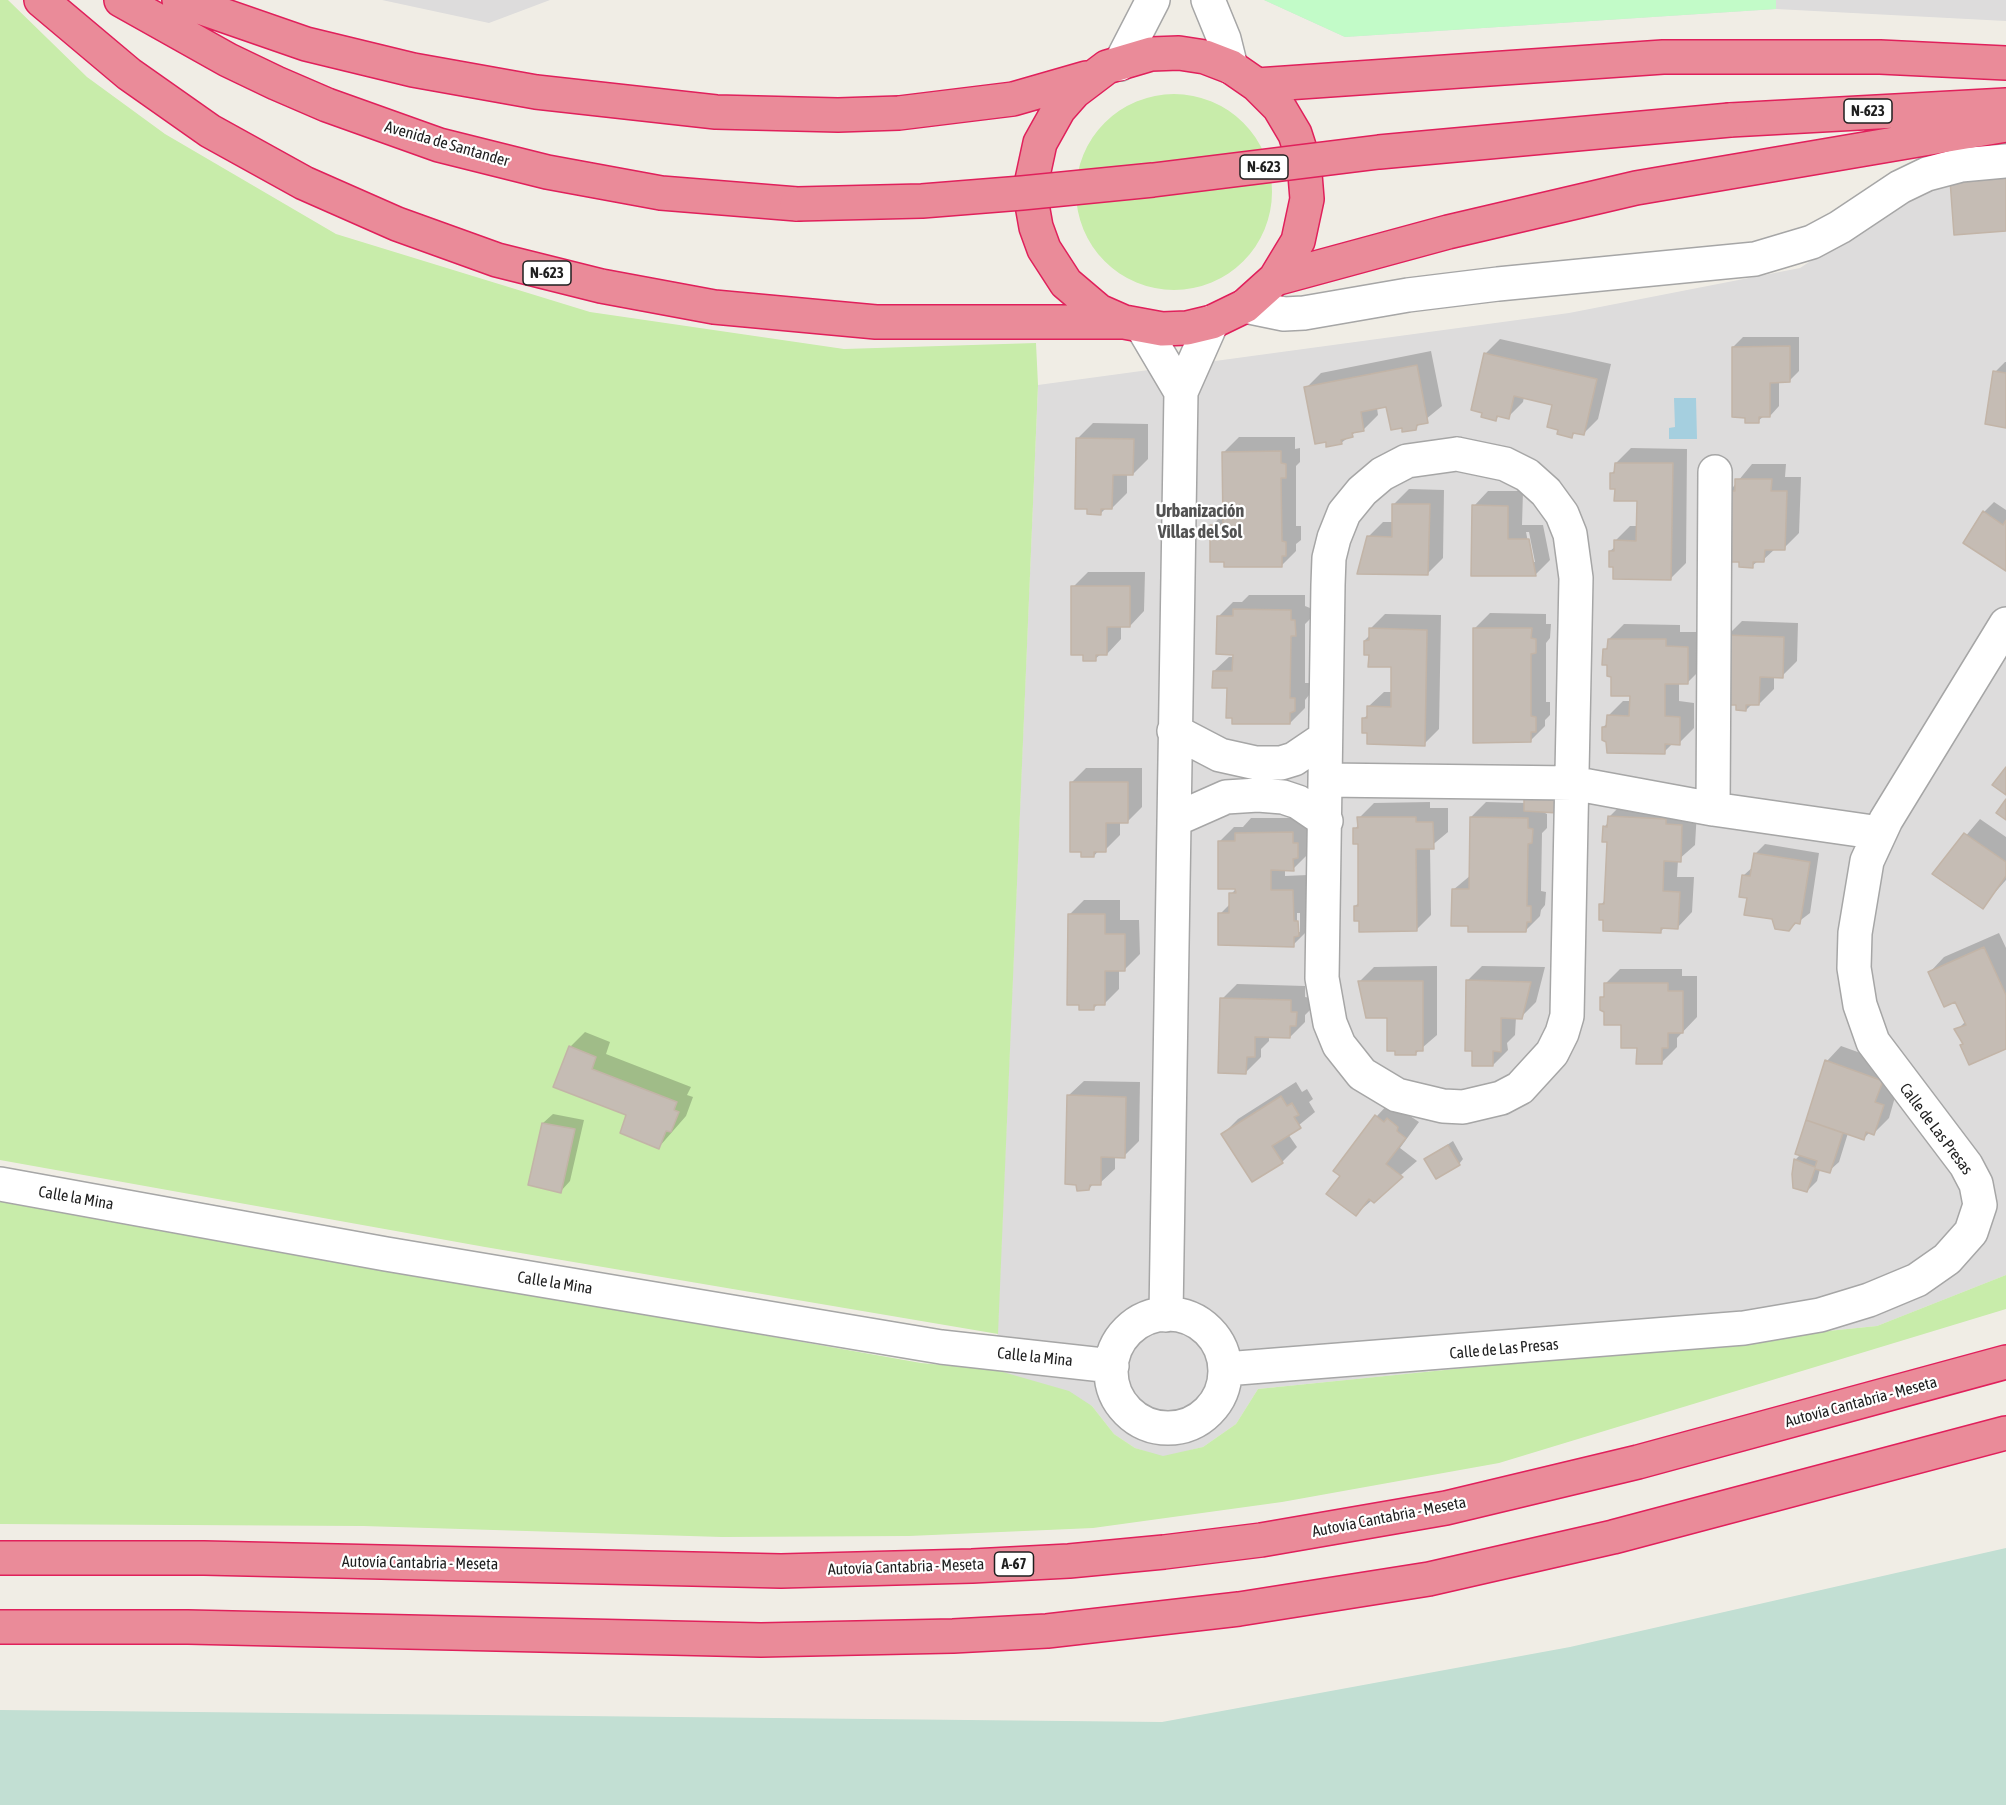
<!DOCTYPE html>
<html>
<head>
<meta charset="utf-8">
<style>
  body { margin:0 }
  canvas { display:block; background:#f0ede5 }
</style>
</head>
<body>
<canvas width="2006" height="1805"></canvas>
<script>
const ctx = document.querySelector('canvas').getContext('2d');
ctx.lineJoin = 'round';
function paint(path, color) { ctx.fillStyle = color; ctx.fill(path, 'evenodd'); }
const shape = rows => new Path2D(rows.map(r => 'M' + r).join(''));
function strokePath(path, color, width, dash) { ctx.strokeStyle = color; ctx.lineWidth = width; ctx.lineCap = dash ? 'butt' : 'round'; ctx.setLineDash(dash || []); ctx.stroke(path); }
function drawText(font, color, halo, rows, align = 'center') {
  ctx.font = font + ' "Asap Condensed",sans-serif'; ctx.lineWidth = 4.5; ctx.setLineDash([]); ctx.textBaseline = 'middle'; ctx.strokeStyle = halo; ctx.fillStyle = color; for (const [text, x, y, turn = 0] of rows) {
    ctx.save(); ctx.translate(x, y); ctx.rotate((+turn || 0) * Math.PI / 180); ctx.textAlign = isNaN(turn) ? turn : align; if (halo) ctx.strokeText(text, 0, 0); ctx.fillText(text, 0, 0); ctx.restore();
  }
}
paint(shape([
  [382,0,550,0,489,23],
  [1264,0,2006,0,2006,21,1776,9,1345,37],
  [2006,166,2006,1275,1877,1326,1258,1389,1236,1424,1203,1447,1163,1457,1135,1448,1114,1434,1092,1406,996,1370,1038,385,1569,313,1800,268,1950,169]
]), '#dddcdc');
paint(shape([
  [0,0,8,0,87,77,165,134,336,234,590,312,844,349,1036,343,1038,385,998,1334,485,1247,0,1160],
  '1076 192a98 98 0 1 1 196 0a98 98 0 1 1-196 0Z',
  [0,1200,921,1363,996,1370,1069,1391,1092,1406,1114,1434,1135,1448,1163,1456,1203,1447,1236,1424,1258,1389,1877,1326,2006,1275,2006,1309,1499,1463,1282,1502,1093,1528,909,1536,722,1537,363,1526,0,1524]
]), '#c8ecaa');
paint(shape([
  [2006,1548,2006,1805,0,1805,0,1710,1162,1722,1570,1647]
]), '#c2dfd3');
paint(shape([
  [1264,0,1776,0,1776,9,1345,37]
]), '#c2fbc8');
paint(shape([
  [1674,398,1696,398,1697,439,1669,439,1669,428,1675,427]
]), '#a5cfdf');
paint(shape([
  [1743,337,1799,337,1799,371,1789,381,1779,381,1779,406,1770,416,1764,416,1758,421,1733,347],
  [1500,339,1611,364,1598,419,1583,434,1576,432,1572,436,1554,404,1524,397,1523,402,1508,417,1500,415,1496,419,1485,354],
  [1431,351,1442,406,1415,428,1387,406,1377,408,1378,415,1363,430,1357,431,1341,443,1306,388,1321,373],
  [2005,362,2006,362,2006,426,1995,372],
  [1093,423,1148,424,1148,459,1133,474,1127,474,1127,493,1112,508,1106,508,1101,513,1089,508,1078,438],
  [1239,437,1295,437,1295,449,1300,448,1300,462,1296,466,1296,526,1301,526,1301,540,1296,544,1296,551,1281,566,1212,525,1225,513,1224,452],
  [1631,448,1687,449,1686,563,1671,578,1615,565,1610,551,1615,547,1615,541,1630,526,1638,526,1639,500,1616,487,1611,474,1616,469,1616,463],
  [1752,464,1786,464,1785,477,1801,477,1799,533,1784,548,1776,548,1763,560,1758,561,1752,566,1729,492],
  [1409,489,1444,490,1443,558,1428,573,1368,537,1383,522,1394,522,1394,504],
  [1488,491,1523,491,1522,525,1543,525,1550,560,1535,575,1474,506],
  [1526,532,1529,532,1535,562,1532,562],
  [1994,502,2006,510,2006,569,1984,512],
  [1088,572,1145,572,1144,611,1130,626,1121,626,1121,639,1107,654,1101,654,1095,659,1073,587],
  [1249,595,1305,595,1305,606,1310,608,1310,619,1305,624,1305,683,1309,683,1309,695,1305,700,1305,708,1290,723,1228,686,1214,671,1229,657,1234,657,1218,617,1233,602,1242,602],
  [1490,613,1546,614,1546,624,1551,624,1550,638,1546,643,1546,702,1550,702,1550,715,1545,720,1545,726,1530,741,1475,628],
  [1385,614,1441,615,1439,729,1424,744,1368,732,1364,718,1369,714,1369,706,1384,692,1392,692,1392,665,1365,654,1365,640,1370,635,1370,629],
  [1742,621,1798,623,1797,661,1782,676,1774,676,1774,689,1759,704,1752,704,1746,710,1727,636],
  [1624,624,1680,625,1680,632,1702,632,1702,668,1687,683,1679,683,1679,701,1694,703,1694,728,1679,743,1673,743,1664,752,1603,727,1608,723,1608,716,1623,701,1631,701,1631,695,1612,675,1605,650,1609,645,1609,639],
  [1086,768,1142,768,1142,807,1127,822,1120,822,1120,835,1105,850,1099,850,1094,856,1071,783],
  [1430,802,1430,808,1448,808,1448,832,1430,847,1431,915,1416,930,1360,920,1355,906,1360,902,1359,842,1355,829,1359,824,1359,818,1374,803],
  [1486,802,1526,803,1547,814,1547,828,1542,833,1541,891,1546,892,1545,905,1541,910,1540,916,1525,931,1469,924,1453,890,1471,875,1471,817],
  [1624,802,1697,811,1695,845,1678,860,1677,877,1694,877,1692,912,1678,927,1666,926,1660,932,1605,919,1601,905,1605,900,1608,841,1604,827,1609,822,1609,817],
  [1251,818,1308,818,1308,854,1293,869,1285,869,1285,876,1308,875,1308,930,1293,945,1220,914,1231,903,1231,894,1237,888,1219,842,1234,827,1243,827],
  [1297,913,1300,913,1300,932,1297,932],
  [1980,819,2006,837,2006,880,1982,907,1959,844],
  [1765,844,1819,853,1810,913,1789,929,1773,918,1744,875,1754,866,1755,854],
  [1084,900,1120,900,1120,920,1139,920,1140,954,1125,969,1119,969,1119,989,1104,1004,1098,1004,1093,1009,1069,915],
  [1999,933,2006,948,2006,1047,1970,1063,1958,1029,1966,1021,1956,1000,1930,972,1944,957],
  [1437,966,1437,1035,1415,1054,1359,982,1374,967],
  [1482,966,1545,967,1536,1002,1521,1017,1516,1017,1515,1035,1507,1043,1508,1050,1493,1065,1467,981],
  [1620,969,1682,969,1682,976,1697,976,1697,1017,1677,1038,1677,1047,1662,1062,1638,1047,1622,1024,1606,1010,1602,998,1606,994,1605,984],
  [1237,984,1305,986,1305,997,1311,998,1310,1010,1305,1015,1305,1022,1290,1037,1269,1036,1269,1041,1261,1049,1261,1057,1246,1072,1222,999],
  [585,1032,610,1042,606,1054,691,1087,687,1095,693,1097,686,1116,659,1147,570,1047],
  [1841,1046,1897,1066,1897,1090,1889,1118,1874,1133,1870,1132,1863,1139,1848,1133,1839,1162,1829,1171,1820,1169,1817,1181,1807,1191,1795,1160,1801,1154,1797,1153,1827,1061],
  [1084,1081,1140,1082,1139,1141,1124,1156,1115,1156,1115,1169,1100,1183,1094,1183,1089,1189,1069,1095],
  [1296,1082,1302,1092,1307,1089,1313,1099,1309,1102,1315,1112,1288,1134,1297,1147,1282,1162,1223,1134,1238,1119],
  [1391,1101,1413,1112,1410,1116,1419,1122,1400,1148,1417,1161,1356,1214,1342,1176,1335,1170,1377,1116],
  [553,1114,584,1120,570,1181,561,1191,543,1123],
  [1453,1141,1463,1159,1459,1164,1426,1159]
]), '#0003');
const building = shape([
  [2006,177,2006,231,1954,235,1950,180,2006,177],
  [1790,346,1790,382,1770,383,1770,417,1759,417,1759,423,1745,423,1745,418,1732,417,1732,347,1790,346],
  [1484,353,1597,379,1584,435,1573,433,1572,438,1557,434,1558,430,1547,427,1552,405,1514,396,1509,419,1497,416,1496,421,1481,417,1482,413,1471,410,1484,353],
  [1417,365,1428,423,1417,425,1416,430,1402,432,1402,428,1391,430,1386,407,1361,412,1364,431,1352,433,1353,437,1341,440,1342,444,1326,447,1326,442,1315,444,1304,387,1417,365],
  [1993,371,2006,373,2006,428,1985,424,1993,371],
  [1076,438,1134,439,1133,475,1113,475,1112,509,1101,509,1101,515,1087,514,1087,509,1075,509,1076,438],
  [1281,451,1281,463,1286,464,1286,478,1281,478,1282,541,1286,542,1286,556,1282,556,1282,567,1224,567,1224,562,1210,562,1210,525,1223,525,1222,452,1281,451],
  [1615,463,1673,463,1671,580,1613,579,1613,567,1609,567,1609,551,1614,551,1614,540,1636,541,1637,501,1614,501,1615,489,1610,489,1610,473,1614,473,1615,463],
  [1735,479,1772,479,1771,491,1787,491,1785,550,1765,550,1764,562,1753,562,1753,568,1739,567,1739,562,1726,562,1727,491,1735,491,1735,479],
  [1392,504,1430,504,1428,575,1357,574,1367,536,1392,537,1392,504],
  [1472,505,1508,506,1508,539,1529,539,1536,576,1471,576,1472,505],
  [1983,511,2003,525,2006,520,2006,571,1963,543,1983,511],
  [1071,586,1130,586,1130,627,1107,627,1107,655,1096,655,1096,661,1083,661,1083,655,1071,655,1071,586],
  [1233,609,1291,610,1291,620,1295,620,1296,636,1291,636,1290,698,1295,698,1295,711,1290,713,1290,724,1232,724,1232,718,1226,718,1227,688,1212,688,1213,671,1232,671,1233,655,1216,654,1217,616,1233,616,1233,609],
  [1369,628,1427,630,1425,746,1367,744,1367,733,1362,733,1362,718,1367,718,1367,706,1391,707,1391,667,1368,667,1369,655,1364,655,1364,641,1369,640,1369,628],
  [1473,628,1532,628,1531,638,1536,639,1536,653,1531,654,1531,716,1536,717,1536,732,1531,732,1531,742,1473,743,1473,628],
  [1725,635,1784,637,1783,678,1760,677,1759,705,1746,705,1746,711,1736,710,1736,705,1724,705,1725,635],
  [1608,639,1666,639,1666,646,1688,647,1688,684,1665,684,1665,716,1680,717,1680,745,1665,744,1665,754,1607,753,1606,742,1602,740,1602,727,1606,727,1607,715,1629,716,1630,696,1611,696,1611,677,1607,676,1607,665,1602,665,1603,649,1607,649,1608,639],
  [2006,767,2006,795,1992,785,2006,767],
  [1070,782,1128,782,1128,823,1106,823,1106,852,1094,852,1094,857,1081,857,1081,852,1070,852,1070,782],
  [1524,792,1558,793,1558,813,1524,811,1524,792],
  [2006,799,2006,820,1996,813,2006,799],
  [1608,816,1666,819,1666,824,1682,825,1681,862,1664,861,1663,891,1680,892,1678,929,1661,928,1661,933,1603,931,1603,920,1599,920,1599,904,1604,904,1607,842,1602,842,1603,826,1607,827,1608,816],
  [1357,817,1416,817,1416,822,1433,822,1434,849,1416,849,1417,931,1359,932,1359,921,1354,921,1354,906,1358,906,1358,844,1353,844,1353,828,1358,828,1357,817],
  [1470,817,1528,818,1528,828,1533,829,1532,843,1528,844,1527,906,1531,906,1531,922,1527,922,1526,932,1468,932,1468,926,1451,926,1452,889,1469,889,1470,817],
  [1293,832,1293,843,1298,843,1298,858,1293,859,1294,871,1271,870,1271,890,1293,890,1294,921,1298,921,1299,936,1294,937,1294,947,1218,945,1218,913,1229,913,1229,893,1236,893,1235,889,1218,889,1218,841,1235,841,1235,833,1293,832],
  [1964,833,2006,862,2006,876,1983,909,1932,874,1964,833],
  [1754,853,1810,862,1800,924,1795,923,1789,931,1775,929,1772,919,1744,915,1747,898,1739,897,1742,875,1750,876,1754,853],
  [1068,914,1105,914,1105,934,1125,934,1125,971,1105,971,1105,1005,1094,1005,1094,1010,1079,1010,1079,1005,1067,1005,1068,914],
  [1984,947,2006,995,2006,1049,1969,1065,1960,1045,1963,1044,1954,1029,1966,1025,1955,1002,1944,1007,1928,972,1984,947],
  [1466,980,1531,982,1522,1019,1501,1018,1501,1052,1493,1051,1493,1066,1472,1066,1472,1051,1465,1051,1466,980],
  [1358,981,1423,981,1423,1051,1416,1051,1416,1055,1395,1055,1395,1051,1387,1051,1387,1018,1366,1018,1358,981],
  [1604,983,1668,983,1668,991,1683,991,1683,1033,1668,1033,1668,1048,1662,1048,1662,1064,1636,1064,1637,1048,1621,1048,1621,1025,1604,1025,1604,1012,1600,1010,1600,997,1604,997,1604,983],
  [1220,998,1291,1000,1291,1012,1297,1012,1296,1026,1290,1026,1290,1038,1255,1037,1255,1057,1247,1057,1246,1074,1218,1073,1220,998],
  [569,1046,596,1057,592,1069,677,1102,674,1110,679,1112,671,1132,666,1131,659,1149,620,1133,626,1115,553,1087,569,1046],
  [1825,1060,1883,1081,1875,1102,1884,1105,1874,1135,1866,1132,1864,1140,1806,1120,1825,1060],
  [1067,1095,1126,1097,1125,1158,1101,1157,1101,1185,1090,1185,1089,1190,1077,1191,1076,1185,1065,1184,1067,1095],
  [1281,1096,1287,1106,1292,1103,1299,1115,1294,1117,1301,1128,1272,1146,1283,1163,1252,1182,1221,1134,1281,1096],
  [1375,1115,1384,1122,1387,1118,1398,1127,1397,1131,1406,1138,1386,1164,1403,1177,1374,1203,1369,1199,1356,1216,1326,1194,1340,1176,1333,1171,1375,1115],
  [1806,1120,1843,1133,1830,1173,1815,1169,1807,1192,1793,1188,1792,1174,1794,1159,1815,1167,1817,1161,1795,1154,1806,1120],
  [542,1123,575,1129,561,1193,528,1185,542,1123],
  [1448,1145,1460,1165,1436,1179,1424,1159,1448,1145]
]);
paint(building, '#c5bcb4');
strokePath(building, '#c2b4a7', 1.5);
const minor = shape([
  [1208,0,1224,39,1231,67],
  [1120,64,1153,0],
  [1245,306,1284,314,1304,313,1408,295,1498,284,1755,259,1812,242,1840,227,1900,187,1927,174,1961,165,2006,161],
  [1142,326,1181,392,1212,322],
  [1457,454,1505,464,1527,475,1546,492,1562,514,1570,534,1576,578,1567,1016,1562,1033,1552,1053,1520,1088,1501,1098,1463,1107,1443,1106,1397,1095,1362,1074,1339,1045,1330,1023,1322,978,1328,585,1329,558,1334,538,1344,513,1362,491,1382,474,1407,461,1457,454],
  [1715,472,1713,809,1880,833],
  [1174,731,1220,755,1256,763,1281,763,1294,759,1325,738],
  [1326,780,1572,783,1713,809],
  [1174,820,1226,797,1258,795,1283,797,1298,802,1326,821],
  [0,1184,386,1254,941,1347,1112,1366],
  '1111 1371a57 57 0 1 1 114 0a57 57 0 1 1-114 0Z',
  [1166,1315,1181,392],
  [1225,1369,1744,1328,1820,1315,1869,1300,1917,1280,1947,1259,1971,1232,1980,1205,1976,1184,1966,1165,1873,1042,1860,1005,1854,968,1855,933,1867,861,1886,820,2006,624]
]);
const highway = shape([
  [41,0,129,74,210,131,304,183,397,224,497,260,601,286,714,307,876,322,1124,322,1162,329,1187,328,1212,322,1245,306,1275,279,1298,241,1307,199,1304,162,1295,134,1279,107,1257,85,1231,67,1205,57,1179,53,1151,54,1107,67,1074,92,1059,109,1040,143,1032,180,1031,199,1036,227,1044,249,1066,283,1099,311,1124,322],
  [121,0,228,60,276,83,327,105,439,145,547,172,661,193,797,204],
  [179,0,306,44,413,70,536,92,716,112,838,115,899,113,1013,99,1086,78],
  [1257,85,1663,57,1880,57,2006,63],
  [1730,120,2006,105],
  [1275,279,1448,232,1636,188,2006,125],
  [0,1558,204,1558,781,1571,972,1566,1069,1561,1164,1552,1261,1540,1446,1508,1638,1462,2006,1362],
  [0,1627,188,1627,761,1640,953,1636,1047,1631,1239,1609,1429,1579,1613,1537,2006,1433]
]);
strokePath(minor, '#a6a6a6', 36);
strokePath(highway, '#e0205b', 36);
strokePath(minor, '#fff', 33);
strokePath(highway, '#ea8b99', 33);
const highwayBridge = shape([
  [797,204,922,201,1022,193,1153,180,1379,152,1730,120]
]);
strokePath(highwayBridge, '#e0205b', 36, []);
strokePath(highwayBridge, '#ea8b99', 33);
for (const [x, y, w] of [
  [1868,111,48],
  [1264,167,48],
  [547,273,48],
  [1014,1564,39]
]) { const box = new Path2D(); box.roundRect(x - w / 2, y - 12, w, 24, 4.5); ctx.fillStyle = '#fff'; ctx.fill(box); strokePath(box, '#1f1f1f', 1.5); }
drawText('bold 15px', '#1f1f1f', null, [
  ["N-623",1868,111],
  ["N-623",1264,167],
  ["N-623",547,273],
  ["A-67",1014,1564]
]);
drawText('16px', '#1f1f1f', '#fff', [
  ["Avenida de Santander",447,144,16],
  ["Calle de Las Presas",1936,1129,53],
  ["Calle la Mina",76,1198,10],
  ["Calle la Mina",555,1283,9],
  ["Calle de Las Presas",1504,1349,-5],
  ["Calle la Mina",1035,1357,6],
  ["Autovía Cantabria - Meseta",1861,1402,-15],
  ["Autovía Cantabria - Meseta",1389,1517,-11],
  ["Autovía Cantabria - Meseta",420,1563,1],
  ["Autovía Cantabria - Meseta",906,1567,-2]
]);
drawText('bold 18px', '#525252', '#fff', [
  ["Urbanización",1200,511],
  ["Villas del Sol",1200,532]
]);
</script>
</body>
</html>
